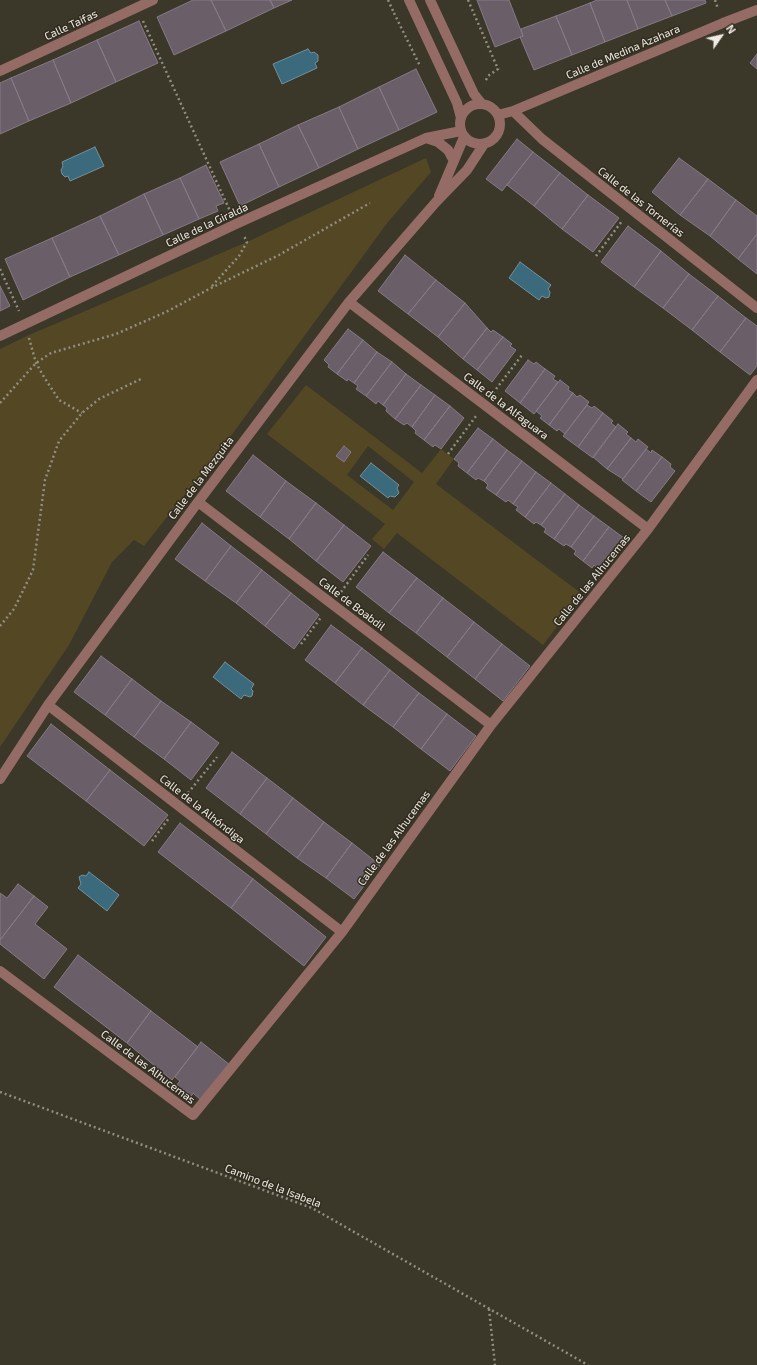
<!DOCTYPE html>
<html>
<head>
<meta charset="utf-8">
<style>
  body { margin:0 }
  #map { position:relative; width:757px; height:1365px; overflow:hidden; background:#3b3729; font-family:"Exo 2",sans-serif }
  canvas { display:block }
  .north { position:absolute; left:701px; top:16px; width:40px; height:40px; -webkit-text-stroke:3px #312c1f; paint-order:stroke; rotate:56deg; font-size:11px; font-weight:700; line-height:16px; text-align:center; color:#efece3 }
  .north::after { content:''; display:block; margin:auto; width:14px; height:18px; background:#efece3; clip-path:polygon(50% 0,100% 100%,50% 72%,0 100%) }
</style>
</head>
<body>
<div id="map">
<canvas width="757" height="1365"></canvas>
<div class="north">N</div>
</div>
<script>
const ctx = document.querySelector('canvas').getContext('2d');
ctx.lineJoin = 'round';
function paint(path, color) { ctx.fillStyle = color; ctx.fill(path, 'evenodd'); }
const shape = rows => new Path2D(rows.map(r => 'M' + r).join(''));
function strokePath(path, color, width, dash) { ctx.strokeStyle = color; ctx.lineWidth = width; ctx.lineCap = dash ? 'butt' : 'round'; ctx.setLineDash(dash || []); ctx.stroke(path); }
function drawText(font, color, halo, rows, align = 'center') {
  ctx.font = font + ' "Exo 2",sans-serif'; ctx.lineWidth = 3; ctx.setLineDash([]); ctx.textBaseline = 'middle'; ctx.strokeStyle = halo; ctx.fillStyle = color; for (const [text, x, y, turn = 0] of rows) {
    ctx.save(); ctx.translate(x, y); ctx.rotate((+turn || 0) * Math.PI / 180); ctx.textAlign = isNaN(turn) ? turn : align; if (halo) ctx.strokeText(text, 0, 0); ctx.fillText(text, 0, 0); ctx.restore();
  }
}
paint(shape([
  [426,158,431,172,388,222,225,444,144,546,134,540,112,562,69,645,0,747,0,349,29,335,247,242],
  [306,385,422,473,441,449,454,459,436,484,582,594,543,645,397,533,384,549,372,539,385,524,267,434],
  [344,446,351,452,344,462,336,456],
  [368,446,414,482,393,510,347,475]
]), '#544824');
const water = shape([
  [308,49,311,53,314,52,318,55,318,61,315,63,317,68,282,84,273,64,308,49],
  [95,147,104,166,70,181,68,176,65,177,62,174,61,170,63,166,62,162,95,147],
  [520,262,551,285,548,289,550,292,549,297,546,298,542,296,539,300,509,278,520,262],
  [371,463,399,485,397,488,399,493,395,497,390,496,388,498,360,476,371,463],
  [225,662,254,684,251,689,253,691,252,696,250,697,244,695,241,699,213,677,225,662],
  [89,872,119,895,107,911,78,888,81,884,79,877,82,875,86,876,89,872]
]);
paint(water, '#3c6a7d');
strokePath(water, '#72919c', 1);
const building = shape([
  [193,0,211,0,226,31,174,55,157,17,193,0],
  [211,0,270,0,274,8,226,31,211,0],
  [270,0,292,0,274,8,270,0],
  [477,0,509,0,523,36,495,47,477,0],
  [597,0,627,0,638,29,605,42,590,3,597,0],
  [627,0,665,0,672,16,638,29,627,0],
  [665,0,705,0,706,3,672,16,665,0],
  [590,3,605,42,572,55,556,16,590,3],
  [556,16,572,55,534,70,520,37,523,36,521,29,556,16],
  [139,21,158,63,116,82,97,40,139,21],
  [97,40,116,82,71,103,53,60,97,40],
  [757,54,757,69,750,63,757,54],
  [53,60,71,103,29,121,11,78,53,60],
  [416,69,437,112,399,130,379,87,416,69],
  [11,78,29,121,0,134,0,83,11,78],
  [379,87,399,130,358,149,339,107,379,87],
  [339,107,358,149,319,168,298,125,339,107],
  [298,125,319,168,279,187,259,144,298,125],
  [517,139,533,152,502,191,486,179,517,139],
  [259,144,279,187,240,206,220,162,259,144],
  [533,152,560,173,534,206,507,185,533,152],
  [679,158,708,179,680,215,652,192,679,158],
  [206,165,224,203,216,206,218,211,199,219,180,178,206,165],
  [560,173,588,195,562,229,534,206,560,173],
  [180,178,199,219,163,235,144,194,180,178],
  [708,179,736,200,710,236,680,215,708,179],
  [144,194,163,235,119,255,100,216,144,194],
  [588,195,619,218,593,252,562,229,588,195],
  [736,200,757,216,757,234,738,259,710,236,736,200],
  [100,216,119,255,70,277,52,238,100,216],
  [628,226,661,251,634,287,601,262,628,226],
  [757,234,757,274,738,259,757,234],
  [52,238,70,277,23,300,5,259,52,238],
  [661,251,689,274,663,308,634,287,661,251],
  [405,255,436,280,408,314,378,291,405,255],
  [689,274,718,296,692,330,663,308,689,274],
  [436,280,465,303,438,337,408,314,436,280],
  [0,286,10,306,0,311,0,286],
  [718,296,746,318,720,352,692,330,718,296],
  [465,303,487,328,463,359,438,337,465,303],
  [746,318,757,326,757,366,750,375,720,352,746,318],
  [487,328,491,332,493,330,503,337,477,370,463,359,487,328],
  [348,329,363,340,337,374,328,367,329,365,324,360,348,329],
  [503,337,512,344,510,346,516,350,492,382,477,370,503,337],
  [363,340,377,352,354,383,348,379,347,381,337,374,363,340],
  [377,352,392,362,366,396,356,389,358,386,354,383,377,352],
  [528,360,534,364,536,362,545,369,520,403,505,391,528,360],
  [392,362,406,374,383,405,378,401,376,404,366,396,392,362],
  [545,369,555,376,553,379,558,382,534,414,520,403,545,369],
  [406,374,421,385,395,419,386,411,387,408,383,405,406,374],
  [560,380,569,387,568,390,573,393,549,425,540,418,542,416,536,411,560,380],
  [421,385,435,395,412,427,407,423,404,425,395,419,421,385],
  [573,393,577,397,580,395,589,402,565,434,559,429,557,431,549,425,573,393],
  [435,395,450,406,424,440,415,433,416,431,412,427,435,395],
  [587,405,592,408,594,406,603,413,578,447,563,436,587,405],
  [450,406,464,418,441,449,435,445,433,447,424,440,450,406],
  [603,413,613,421,611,423,616,427,593,458,578,447,603,413],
  [618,424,628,432,626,434,631,438,607,469,593,457,618,424],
  [478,428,493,439,467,473,458,466,459,463,454,459,478,428],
  [631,438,636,442,638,439,648,447,623,479,607,469,631,438],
  [493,439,507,450,484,481,478,478,476,480,467,473,493,439],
  [344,446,351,452,344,462,336,456,344,446],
  [646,449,651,453,652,450,662,457,636,491,622,480,646,449],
  [507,450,522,461,496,495,486,488,488,485,484,481,507,450],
  [253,455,286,481,260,517,226,491,253,455],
  [662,457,671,464,670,467,675,471,651,502,636,491,662,457],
  [522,461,536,472,513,504,508,500,506,502,496,495,522,461],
  [536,472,551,483,525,517,516,510,518,507,513,504,536,472],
  [286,481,316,503,289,539,260,517,286,481],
  [551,483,565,494,541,525,536,522,534,524,525,517,551,483],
  [565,494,579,505,554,539,544,532,546,529,541,525,565,494],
  [316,503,344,525,316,561,289,539,316,503],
  [579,505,594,516,571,547,566,544,564,546,554,539,579,505],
  [594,516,609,527,583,561,574,554,576,551,571,547,594,516],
  [202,523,231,546,205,581,175,559,202,523],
  [344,525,371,546,343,582,316,561,344,525],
  [609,527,624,538,600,570,594,565,592,568,583,561,609,527],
  [231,546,262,570,236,603,205,581,231,546],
  [383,552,417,578,389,613,356,587,383,552],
  [262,570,291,593,265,626,236,603,262,570],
  [417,578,443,598,416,633,389,613,417,578],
  [291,593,319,615,294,649,265,626,291,593],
  [443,598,474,622,447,657,416,633,443,598],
  [474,622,502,644,475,679,447,657,474,622],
  [331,625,362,648,335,683,305,660,331,625],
  [502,644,530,666,503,701,475,679,502,644],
  [362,648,390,670,363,705,335,683,362,648],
  [101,656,132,679,105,715,74,692,101,656],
  [390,670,419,693,393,727,363,705,390,670],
  [132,679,161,701,134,737,105,715,132,679],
  [419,693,447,714,421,749,393,727,419,693],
  [161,701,191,722,164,759,134,737,161,701],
  [447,714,476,736,450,771,421,749,447,714],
  [191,722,219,743,191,780,164,759,191,722],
  [51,724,110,770,86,801,27,756,51,724],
  [232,752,267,778,240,814,206,788,232,752],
  [110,770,168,815,144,846,86,801,110,770],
  [267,778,293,798,266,834,240,814,267,778],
  [293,798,324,822,297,858,266,834,293,798],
  [324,822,352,843,326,878,297,858,324,822],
  [180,823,253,879,231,908,158,852,180,823],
  [352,843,380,865,354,899,326,878,352,843],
  [253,879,326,937,304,966,231,908,253,879],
  [18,884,34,896,0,940,0,893,7,898,18,884],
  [34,896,48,907,35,924,67,949,44,979,0,944,0,940,34,896],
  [78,955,151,1011,127,1043,54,987,78,955],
  [151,1011,198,1047,172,1080,127,1043,151,1011],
  [201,1042,230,1065,202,1101,193,1093,189,1100,174,1088,180,1081,175,1077,201,1042]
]);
paint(building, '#6a5e69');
strokePath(building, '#867a86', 1);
strokePath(shape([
  [388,0,394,13],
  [468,0,498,69,488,76,485,82],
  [715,0,718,9],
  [394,13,420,66],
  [143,21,230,211],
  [596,256,622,221],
  [0,269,19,311],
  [212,286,239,256,247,242,244,236],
  [29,338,36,363,44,377,59,400,82,413],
  [493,393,522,355],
  [0,403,36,363,51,353,116,334,166,312,211,288,279,255,370,203],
  [448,454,476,416],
  [341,592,368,555],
  [0,626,14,609,33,570,45,480,59,441,82,413,99,399,141,379],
  [301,644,322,616],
  [188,793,217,757],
  [152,841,169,818],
  [0,1092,312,1208,588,1365],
  [489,1309,495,1365]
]), '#908d81', 2.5, [2, 3]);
strokePath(shape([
  [409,0,457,103,461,118],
  [430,0,474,94,482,104],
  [0,71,153,0],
  '460 124a20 20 0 1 1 40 0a20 20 0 1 1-40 0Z',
  [513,111,542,139,757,308],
  [498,115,513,111,723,23,757,10],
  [426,138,438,142,448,150,454,161],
  [439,196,464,137],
  [349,302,648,529],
  [0,336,236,224,426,138,461,131],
  [198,502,491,725],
  [48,705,342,932],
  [0,779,48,705,198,502,349,302,436,202,467,170,484,144],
  [0,971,193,1115,342,932,491,725,648,529,757,380]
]), '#956c65', 10);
drawText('11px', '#efece3', '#312c1f', [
  ["Calle Taifas",71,25,-25],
  ["Calle de Medina Azahara",623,52,-23],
  ["Calle de las Tornerías",641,202,38],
  ["Calle de la Giralda",207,225,-25],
  ["Calle de la Alfaguara",506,406,37],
  ["Calle de la Mezquita",201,478,-53],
  ["Calle de las Alhucemas",592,580,-51],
  ["Calle de Boabdil",352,604,37],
  ["Calle de la Alhóndiga",202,809,38],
  ["Calle de las Alhucemas",394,838,-54],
  ["Calle de las Alhucemas",148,1067,37],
  ["Camino de la Isabela",273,1186,21]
]);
</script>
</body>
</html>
